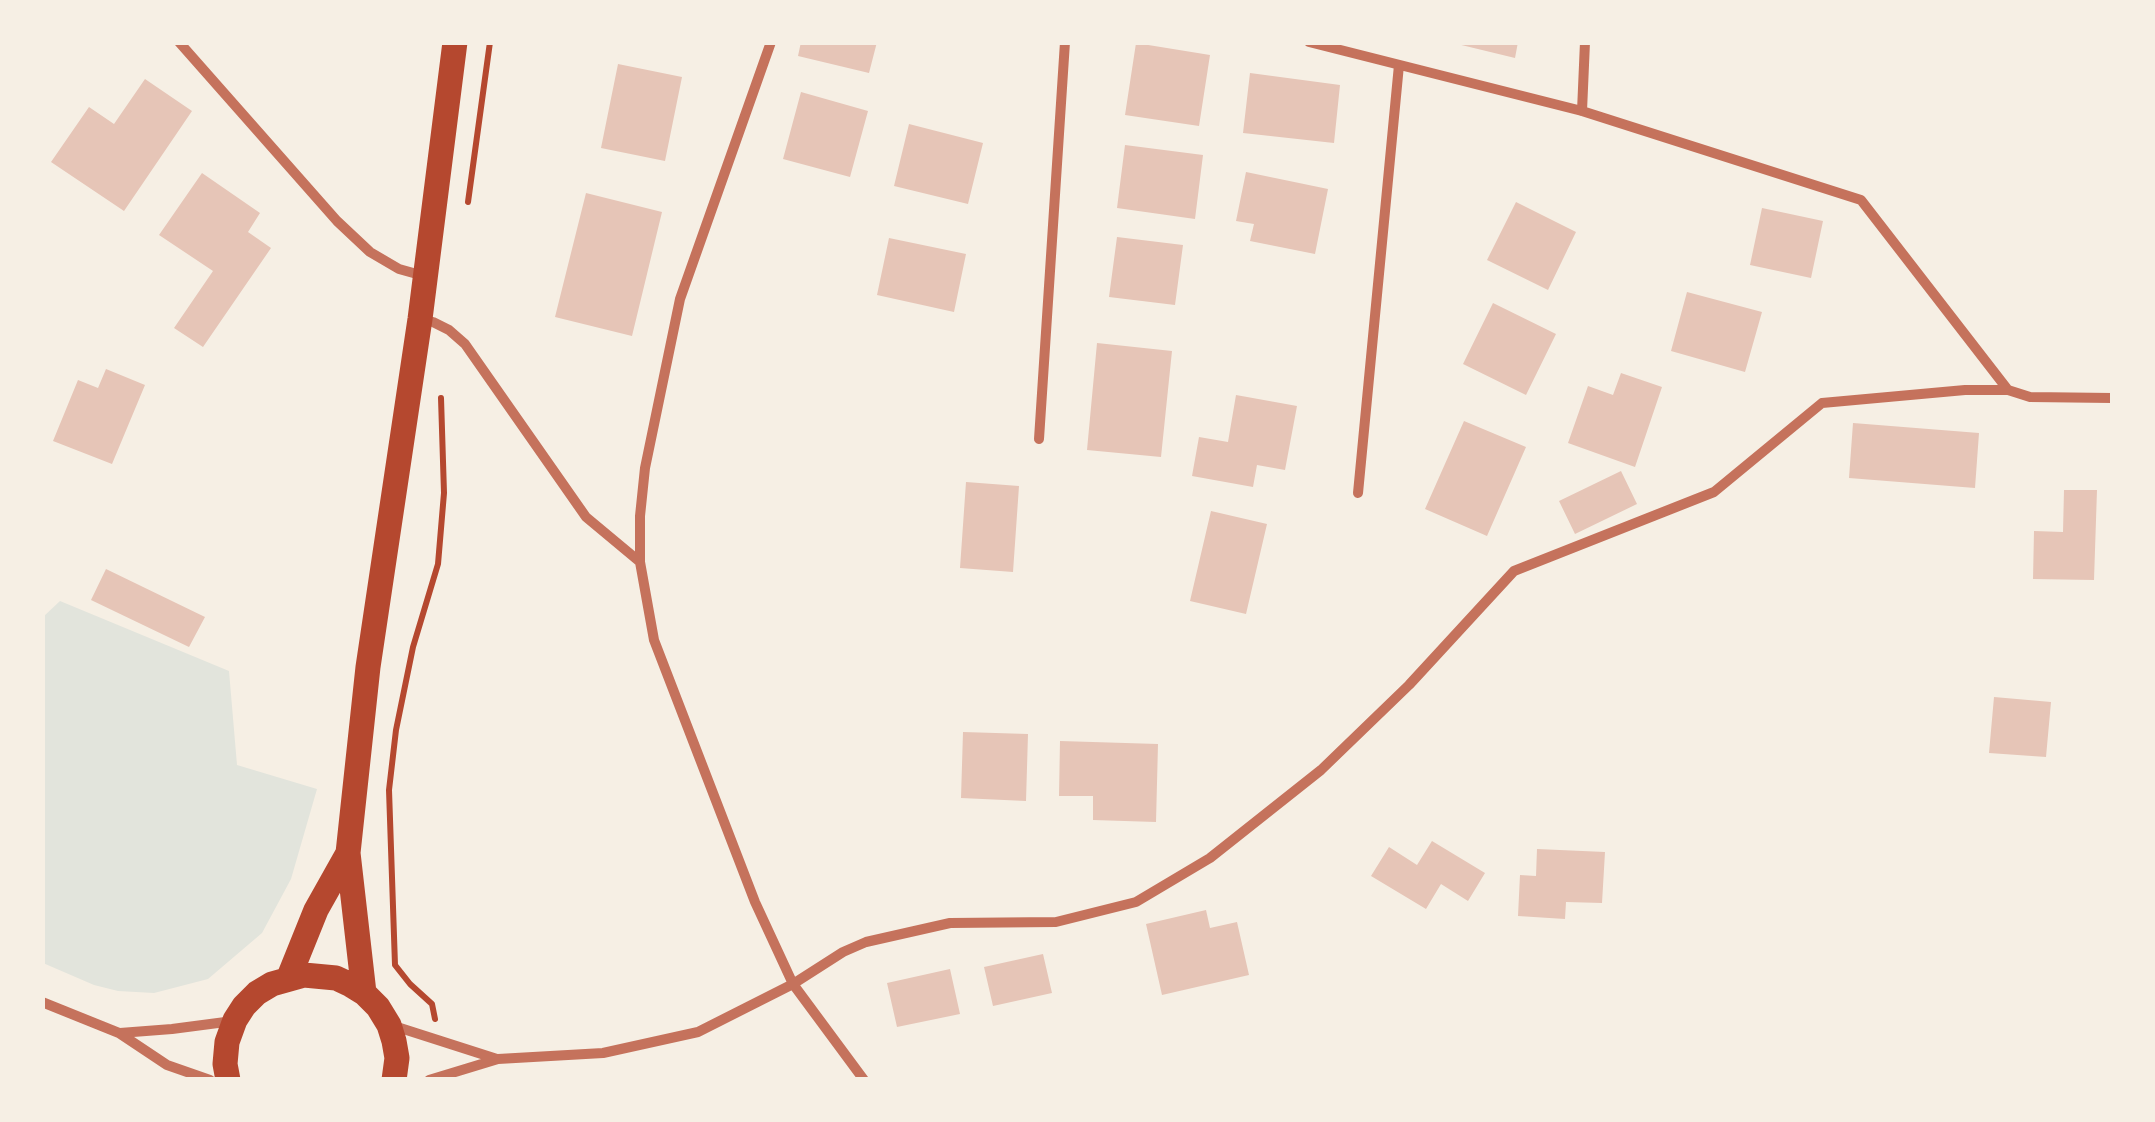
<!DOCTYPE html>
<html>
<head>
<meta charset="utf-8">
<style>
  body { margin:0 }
  #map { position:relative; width:2155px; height:1122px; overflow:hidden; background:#f6efe4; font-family:Montserrat,sans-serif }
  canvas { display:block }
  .frame { position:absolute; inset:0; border:45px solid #f6efe4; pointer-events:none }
</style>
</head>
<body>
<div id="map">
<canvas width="2155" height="1122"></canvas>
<div class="frame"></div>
</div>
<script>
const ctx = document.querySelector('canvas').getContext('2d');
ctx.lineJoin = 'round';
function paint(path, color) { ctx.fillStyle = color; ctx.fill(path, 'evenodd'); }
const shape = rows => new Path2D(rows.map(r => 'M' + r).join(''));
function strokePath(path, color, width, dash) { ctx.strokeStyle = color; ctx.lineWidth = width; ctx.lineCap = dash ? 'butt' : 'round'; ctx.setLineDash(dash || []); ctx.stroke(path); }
paint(shape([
  [60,601,229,671,237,765,317,789,291,879,262,933,208,979,154,993,118,991,94,985,43,963,43,617]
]), '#e2e4dc');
paint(shape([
  [801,42,877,42,869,73,798,56],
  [1449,42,1518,42,1515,58],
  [1136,43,1210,55,1199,126,1125,115],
  [618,64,682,77,665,161,601,148],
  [1250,73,1340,85,1334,143,1243,133],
  [145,79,192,111,124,211,51,162,89,107,114,124],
  [801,92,868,111,850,177,783,159],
  [909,124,983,143,968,204,894,186],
  [1125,145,1203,155,1195,219,1117,208],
  [1246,172,1328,189,1315,254,1250,241,1254,224,1236,221],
  [202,173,260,213,248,232,271,248,203,347,174,328,213,271,159,235],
  [586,193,662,212,632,336,555,317],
  [1516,202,1576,232,1548,290,1487,260],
  [1762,208,1823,221,1811,278,1750,265],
  [1117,237,1183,245,1175,305,1109,297],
  [889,238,966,254,954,312,877,295],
  [1687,292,1762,312,1745,372,1671,351],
  [1493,303,1556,334,1526,395,1463,364],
  [1097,343,1172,351,1161,457,1087,450],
  [106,369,145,385,112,464,53,441,78,380,98,388],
  [1621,373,1662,387,1635,467,1568,443,1588,386,1613,395],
  [1236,395,1297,406,1285,470,1257,465,1253,487,1192,476,1199,437,1228,442],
  [1464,421,1526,447,1487,536,1425,509],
  [1853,423,1979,433,1975,488,1849,478],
  [1621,471,1637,504,1575,534,1559,501],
  [966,482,1019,486,1013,572,960,568],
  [2064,490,2097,490,2094,580,2033,579,2034,531,2063,532],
  [1211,511,1267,524,1246,614,1190,601],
  [106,569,205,617,189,647,91,600],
  [1994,697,2051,702,2046,757,1989,753],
  [963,732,1028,734,1026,801,961,798],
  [1060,741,1158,744,1156,822,1093,820,1093,796,1059,796],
  [1432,841,1485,873,1468,901,1441,884,1426,909,1371,876,1389,847,1417,865],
  [1537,849,1605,852,1602,903,1566,902,1565,919,1518,916,1520,875,1536,876],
  [1206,910,1210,928,1237,922,1249,975,1162,995,1146,924],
  [1043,954,1052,993,993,1006,984,967],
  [950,969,960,1014,897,1027,887,983]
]), '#e6c5b7');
strokePath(shape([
  [468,202,490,42],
  [435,1019,432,1004,410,984,395,965,389,790,396,730,413,647,438,564,444,493,441,398]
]), '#b5482f', 6);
strokePath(shape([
  [179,42,337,221,370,252,399,269,424,276],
  [1309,42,1582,111,1861,200,2008,390],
  [1582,111,1585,42],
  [420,319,433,322,449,330,465,344,586,517,640,562,654,640,755,902,793,984,864,1080],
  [1039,439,1065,42],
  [1358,493,1399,65],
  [640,562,640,516,645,468,680,299,771,42],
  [42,1002,119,1033,167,1065,210,1080],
  [394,1026,497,1059],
  [120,1033,172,1029,233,1021],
  [429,1080,498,1059,603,1053,698,1032,793,984,843,952,866,942,950,923,1056,922,1136,902,1210,858,1321,770,1409,685,1514,571,1714,492,1822,403,1965,390,2008,390,2030,397,2112,398]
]), '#c5725c', 10);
strokePath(shape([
  [289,977,316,910,348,853],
  [364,993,348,853,368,667,420,319,455,42],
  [228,1080,225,1064,227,1042,235,1020,244,1006,257,993,272,984,304,975,336,978,351,985,364,993,378,1007,389,1025,394,1041,397,1058,394,1080]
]), '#b5482f', 25);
</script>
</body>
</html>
